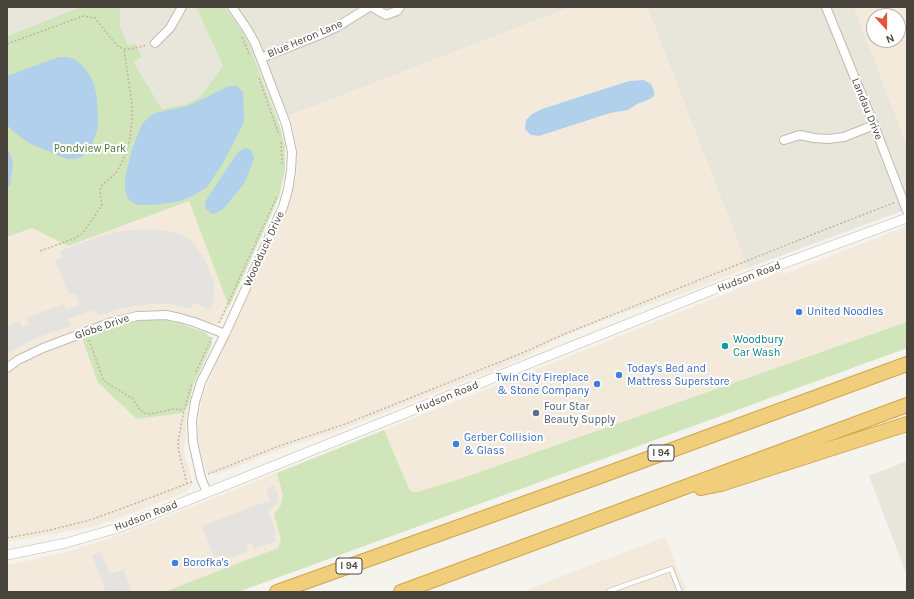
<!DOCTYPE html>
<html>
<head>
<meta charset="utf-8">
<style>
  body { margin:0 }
  #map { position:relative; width:914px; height:599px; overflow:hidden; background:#f5f3ed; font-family:Karla,sans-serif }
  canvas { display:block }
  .frame { position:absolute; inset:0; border:8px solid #49443b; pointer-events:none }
  .north { position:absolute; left:866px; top:8px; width:40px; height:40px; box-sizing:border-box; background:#fff; border:1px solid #b6b4b1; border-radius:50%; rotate:159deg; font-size:11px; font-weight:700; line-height:16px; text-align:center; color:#49443b }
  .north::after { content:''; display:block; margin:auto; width:14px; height:18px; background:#e65533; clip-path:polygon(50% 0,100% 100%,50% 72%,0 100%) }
</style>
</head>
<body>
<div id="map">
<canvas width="914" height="599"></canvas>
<div class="frame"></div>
<div class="north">N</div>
</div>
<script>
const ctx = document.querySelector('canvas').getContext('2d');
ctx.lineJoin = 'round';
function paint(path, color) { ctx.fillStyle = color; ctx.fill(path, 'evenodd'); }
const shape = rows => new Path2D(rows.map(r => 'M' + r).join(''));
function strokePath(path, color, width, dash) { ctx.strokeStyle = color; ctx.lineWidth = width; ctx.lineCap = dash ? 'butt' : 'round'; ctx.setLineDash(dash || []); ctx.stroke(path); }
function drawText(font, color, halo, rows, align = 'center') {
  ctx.font = font + ' Karla,sans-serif'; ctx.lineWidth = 4; ctx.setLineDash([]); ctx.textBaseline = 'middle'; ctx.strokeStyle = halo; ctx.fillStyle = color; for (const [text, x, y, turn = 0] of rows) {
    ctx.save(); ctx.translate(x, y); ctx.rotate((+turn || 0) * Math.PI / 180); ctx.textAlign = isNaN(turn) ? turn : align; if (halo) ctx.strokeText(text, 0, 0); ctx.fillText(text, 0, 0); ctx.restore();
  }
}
paint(shape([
  [7,7,82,7,82,8,7,36],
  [120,7,196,7,223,66,200,97,186,104,162,109,134,63,142,56,138,50,136,44,128,45,120,27],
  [224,7,571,7,278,120,249,45],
  [647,7,854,7,907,145,907,209,748,268],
  [907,461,907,576,869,476]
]), '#e8e5db');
paint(shape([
  [571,7,647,7,748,268,682,294,617,315,560,338,521,359,343,429,287,447,218,474,213,475,207,472,202,458,199,443,198,426,201,401,209,380,284,216,292,195,297,173,297,153,294,132,289,116],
  [854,7,907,7,907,145],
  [874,16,898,16,898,40,874,40],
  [189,201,229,307,221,323,212,325,192,316,172,311,152,310,134,311,114,316,41,343,28,349,7,361,7,237,32,228,68,246],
  [907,226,907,348,238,592,7,592,7,565,63,553,111,538,143,526,783,271,784,274],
  [82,338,98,383,137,419,182,413,186,410,188,406,184,452,192,479,191,487,186,492,127,515,92,527,7,542,7,373,36,356],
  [665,537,687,592,522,592,583,568]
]), '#f4eadb');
paint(shape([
  [82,7,120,7,120,27,128,45,136,44,138,50,142,56,134,63,162,109,186,104,200,97,223,66,196,7,224,7,241,30,249,45,280,127,285,146,285,170,279,197,229,307,189,201,68,246,32,228,7,237,7,36],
  [144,320,164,320,182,324,206,333,211,338,212,344,193,386,188,407,182,413,137,419,98,383,82,338,121,324],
  [907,322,907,348,238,592,164,592,278,548,281,539,274,514,281,505,283,495,277,473,384,430,409,489,413,492,417,492,460,479]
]), '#d0e5ba');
paint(shape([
  [146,229,159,230,181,234,194,244,204,258,214,283,214,299,211,310,193,303,191,309,170,304,150,304,121,308,98,316,95,310,68,319,71,326,36,338,7,354,7,327,19,321,23,327,29,324,26,318,64,304,66,310,79,305,75,293,69,295,55,260,62,257,60,251,81,243,113,233,131,230],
  [274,485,278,495,278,501,274,507,268,511,276,532,274,535,276,541,254,549,252,543,247,545,248,551,223,561,221,555,214,557,202,526,270,500,266,489],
  [101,552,108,570,111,573,114,573,124,570,131,592,106,592,92,555]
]), '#e4e3e0');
paint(shape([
  [59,57,67,57,74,59,82,65,89,74,94,84,97,97,98,126,96,134,92,145,82,157,75,159,67,159,59,156,29,143,14,132,7,125,7,76],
  [644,80,651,84,654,91,654,96,650,99,637,104,628,110,610,113,539,136,531,135,525,129,526,120,532,114,542,109,629,81],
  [229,86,237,86,243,92,244,122,223,163,207,187,194,195,181,201,154,205,137,205,129,200,125,191,125,178,132,149,142,124,150,116,155,113,188,106],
  [245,148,249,149,252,151,254,159,244,184,224,208,216,213,212,214,209,212,206,209,205,203,208,197,238,152],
  [7,149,12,158,13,166,10,185,7,188]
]), '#b0d0eb');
const service = shape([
  [609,592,609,591,671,569,680,592]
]);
const minor = shape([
  [372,7,386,15,397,11,400,7],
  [826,7,874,125,907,211],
  [155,43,170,28,182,7],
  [261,58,322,34,337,27,369,7],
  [784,140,800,135,814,138,828,139,844,137,874,125],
  [7,368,18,360,43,348,112,322,137,316,166,315,180,318,194,322,225,334],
  [207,492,201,478,193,442,192,421,195,402,201,382,225,334,283,207,288,190,291,171,292,152,286,124,255,43,247,29,232,7]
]);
const tertiary = shape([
  [7,555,66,543,118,528,141,519,725,285,907,218]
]);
const motorway = shape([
  [701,488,721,484,907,424],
  [277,592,587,481,907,364],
  [401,592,907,405]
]);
strokePath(service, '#c0bbb0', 5.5);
strokePath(minor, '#c0bbb0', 10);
strokePath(tertiary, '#c0bbb0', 10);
strokePath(motorway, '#d0a44c', 16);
strokePath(shape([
  [242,37,250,56],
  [7,44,83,16,95,18,114,42,119,47,124,49,131,49,147,45],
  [259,78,279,135],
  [281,142,282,164],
  [40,251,76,238,83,233,102,205,100,192,101,186,116,173,121,164,126,154,130,138,132,120,132,105,124,49],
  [219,323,277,196],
  [89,340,103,379,107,383,132,398,140,410,145,413,150,414,174,409,184,410],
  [196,372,212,337],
  [208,474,279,446,348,423,527,351,562,335,834,226,896,202],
  [187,484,179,452,178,442,184,410,192,383],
  [7,538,50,530,87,521,126,507,194,481]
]), '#c0b7a2', 1.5, [2, 2]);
strokePath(service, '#fff', 4);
strokePath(minor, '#fff', 8);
strokePath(tertiary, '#fff', 9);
strokePath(motorway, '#f1ce7c', 14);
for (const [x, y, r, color] of [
  [799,312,4,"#3f7fe0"],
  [725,346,4,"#0f9aa8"],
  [619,375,4,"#3f7fe0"],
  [597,384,4,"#3f7fe0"],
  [536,413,4,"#5c6f8a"],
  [456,444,4,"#3f7fe0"],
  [175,563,4,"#3f7fe0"]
]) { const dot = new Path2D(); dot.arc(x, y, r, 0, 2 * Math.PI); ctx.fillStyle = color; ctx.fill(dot); strokePath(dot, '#fff', 1.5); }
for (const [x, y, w] of [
  [661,453,26],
  [349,566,26]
]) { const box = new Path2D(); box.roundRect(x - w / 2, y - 8, w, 16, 3); ctx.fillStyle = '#fff'; ctx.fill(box); strokePath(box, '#49443b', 1); }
drawText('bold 10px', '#49443b', null, [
  ["I 94",661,453],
  ["I 94",349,566]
]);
drawText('11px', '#49443b', '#fff', [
  ["Blue Heron Lane",305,39,-23],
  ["Landau Drive",867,109,68],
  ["Woodduck Drive",264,249,-65],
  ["Hudson Road",749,277,-21],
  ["Globe Drive",102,327,-19],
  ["Hudson Road",447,397,-22],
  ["Hudson Road",146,516,-21]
]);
drawText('11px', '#497632', '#fff', [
  ["Pondview Park",90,149]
]);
drawText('11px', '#366cbe', '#fff', [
  ["United Noodles",807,312],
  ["Today's Bed and",627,369],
  ["Mattress Superstore",627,382],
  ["Twin City Fireplace",589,378,"right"],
  ["& Stone Company",589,391,"right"],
  ["Gerber Collision",464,438],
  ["& Glass",464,451],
  ["Borofka's",183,563]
], 'left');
drawText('11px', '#0d838f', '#fff', [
  ["Woodbury",733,340],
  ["Car Wash",733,353]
], 'left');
drawText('11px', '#4e5e75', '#fff', [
  ["Four Star",544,407],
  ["Beauty Supply",544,420]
], 'left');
</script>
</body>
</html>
